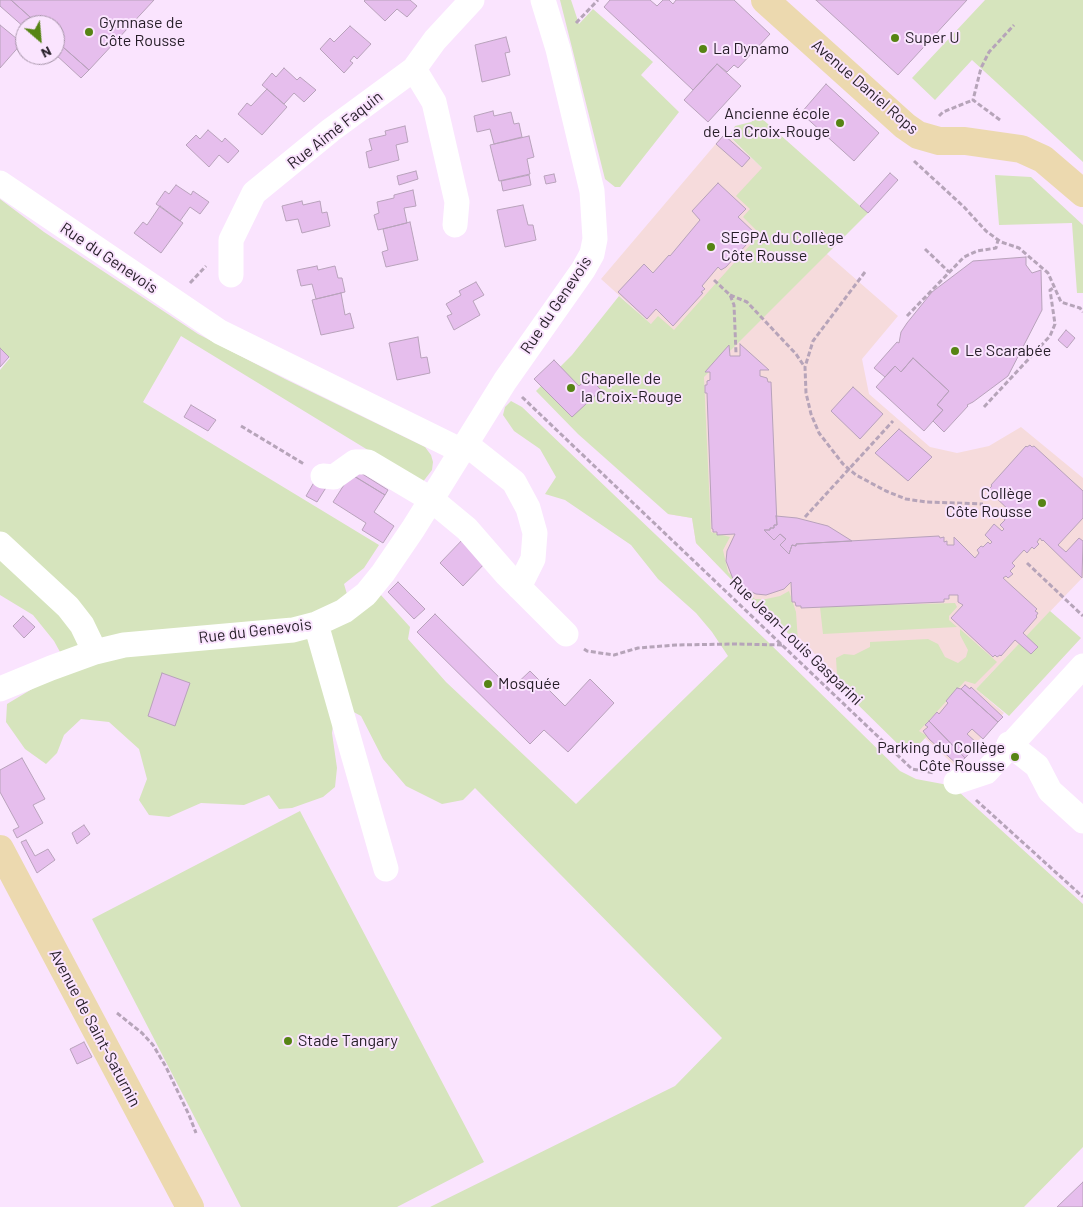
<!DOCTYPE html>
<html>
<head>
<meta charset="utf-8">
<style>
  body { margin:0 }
  #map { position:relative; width:1083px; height:1207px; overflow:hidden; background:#fae4fe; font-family:Barlow,sans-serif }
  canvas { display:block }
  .north { position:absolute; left:15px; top:15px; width:50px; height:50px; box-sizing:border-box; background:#fae4fe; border:1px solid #a594a8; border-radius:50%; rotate:153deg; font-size:14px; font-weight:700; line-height:20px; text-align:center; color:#251d27 }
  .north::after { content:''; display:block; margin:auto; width:18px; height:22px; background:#568414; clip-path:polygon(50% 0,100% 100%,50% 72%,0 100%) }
</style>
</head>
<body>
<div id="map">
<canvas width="1083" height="1207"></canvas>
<div class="north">N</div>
</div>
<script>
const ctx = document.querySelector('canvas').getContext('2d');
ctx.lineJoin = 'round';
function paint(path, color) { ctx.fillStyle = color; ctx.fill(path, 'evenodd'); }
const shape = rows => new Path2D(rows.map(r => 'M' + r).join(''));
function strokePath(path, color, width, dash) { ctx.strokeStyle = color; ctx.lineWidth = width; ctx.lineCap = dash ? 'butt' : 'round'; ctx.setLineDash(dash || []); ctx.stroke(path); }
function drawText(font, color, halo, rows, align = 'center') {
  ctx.font = font + ' Barlow,sans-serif'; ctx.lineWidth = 4; ctx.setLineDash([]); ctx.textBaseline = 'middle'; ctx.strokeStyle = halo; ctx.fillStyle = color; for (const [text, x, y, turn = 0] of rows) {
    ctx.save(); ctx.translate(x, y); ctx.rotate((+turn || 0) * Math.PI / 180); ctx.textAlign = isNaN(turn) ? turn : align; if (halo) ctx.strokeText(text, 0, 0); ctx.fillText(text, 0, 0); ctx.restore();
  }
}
paint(shape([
  [725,133,762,168,827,254,898,316,862,359,869,394,930,447,957,453,989,446,1021,427,1083,478,1083,577,976,689,1004,713,955,766,925,738,909,754,845,690,837,675,824,665,808,646,754,602,696,543,692,518,668,514,652,325,601,279]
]), '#f6dbdc');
paint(shape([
  [560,0,571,0,579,24,593,9,653,62,641,75,679,112,620,187,615,187,605,179],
  [985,0,1083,0,1083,162,972,60,935,100,912,78],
  [759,116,868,213,704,377,711,532,730,537,723,550,728,572,755,599,766,599,780,596,789,591,796,612,798,642,782,628,753,609,753,602,696,543,692,518,668,514,578,434,536,391,572,355,619,296,651,324,658,316,674,330,760,234,743,217,750,209,736,196,762,168,729,136,735,126,751,122],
  [995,175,1031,177,1083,225,1083,293,1077,293,1072,223,999,225],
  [0,199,44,232,198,334,285,379,425,447,431,455,433,462,432,470,422,483,181,336,143,402,379,545,364,568,344,584,349,601,380,594,410,627,408,639,446,682,576,804,728,656,712,632,696,613,658,579,631,545,565,500,545,494,556,477,540,449,514,431,503,415,505,407,511,401,522,407,767,641,900,771,916,779,948,785,959,792,1083,904,1083,1147,1024,1207,430,1207,675,1086,722,1038,475,788,463,800,442,804,406,786,383,759,361,716,348,709,334,718,332,733,337,768,335,787,323,797,292,808,279,809,269,795,244,805,201,803,169,817,149,815,139,800,147,779,139,749,109,722,81,719,64,735,57,753,46,764,25,749,6,722,7,704,37,686,71,672,54,641,33,615,0,595,0,370,10,358,0,348],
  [955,603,957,607,949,616,949,620,957,627,823,634,820,607],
  [1050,611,1081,638,1009,716,976,689],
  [960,629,997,662,975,684,965,681,919,731,927,736,909,755,847,694,837,675,836,658,844,654,854,655,870,647,870,642,928,639,938,644,945,657,958,663,966,657,968,650,960,635],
  [300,811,484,1162,397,1207,241,1207,92,919]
]), '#d6e4bd');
const building = shape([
  [0,0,11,0,39,25,25,25,25,28,0,6,0,0],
  [11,0,154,0,89,70,55,40,55,25,39,25,11,0],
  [365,0,410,0,417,6,407,17,397,9,385,21,364,1,365,0],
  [610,0,650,0,657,6,663,0,669,0,673,4,676,0,734,0,770,34,738,68,734,65,727,72,717,64,693,90,604,7,610,0],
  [816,0,967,0,898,75,816,0],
  [0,25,22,43,0,68,0,25],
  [350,26,371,44,357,59,354,56,350,61,353,63,344,73,320,49,330,38,334,42,350,26],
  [506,37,510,52,505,53,510,75,482,82,475,45,506,37],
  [55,40,89,70,81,78,55,54,55,40],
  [717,64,741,86,708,122,684,100,717,64],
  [284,68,297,80,300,77,316,90,304,102,294,93,284,104,262,85,272,73,276,77,284,68],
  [826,84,879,133,854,161,801,113,826,84],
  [267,89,287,107,262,135,238,114,247,103,251,106,267,89],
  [493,111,494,116,511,112,514,124,519,123,522,137,494,144,490,129,477,132,474,116,493,111],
  [405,126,408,142,396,145,399,160,369,168,366,152,372,150,369,139,386,135,385,131,405,126],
  [208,130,222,142,225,138,239,151,228,163,219,155,209,167,186,145,196,135,200,139,208,130],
  [724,135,750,158,742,167,716,144,724,135],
  [529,136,534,157,527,159,530,174,499,181,490,145,529,136],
  [416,171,418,179,399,185,397,176,416,171],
  [890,173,898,180,868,213,860,206,890,173],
  [554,174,556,182,546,184,544,176,554,174],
  [529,175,531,185,503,191,501,181,529,175],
  [718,183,746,209,738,217,756,234,726,267,721,270,718,267,702,286,705,289,701,292,703,293,673,326,656,309,647,319,618,292,644,264,653,273,669,255,670,256,700,220,692,211,718,183],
  [176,185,191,195,193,191,209,202,200,214,190,207,180,221,156,204,165,191,169,194,176,185],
  [413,190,416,206,404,208,407,223,378,230,374,215,379,213,377,202,394,198,394,195,413,190],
  [302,201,303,205,320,201,322,213,327,212,330,226,302,233,298,219,286,221,282,206,302,201],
  [523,205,528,225,533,225,536,240,505,247,497,210,523,205],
  [160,206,183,223,161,253,134,233,143,222,147,225,160,206],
  [410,222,418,260,386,267,382,252,388,250,383,229,410,222],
  [1026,257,1026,265,1032,273,1041,270,1042,310,1008,376,973,402,967,405,968,406,944,432,933,421,943,410,937,405,949,391,913,358,901,372,895,366,885,377,874,368,897,342,899,343,901,332,907,323,932,292,973,261,1026,257],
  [317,266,318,270,335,266,338,278,342,278,345,292,316,299,312,284,301,286,297,270,317,266],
  [476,282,484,295,473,301,480,315,454,330,447,316,452,314,446,304,461,295,459,291,476,282],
  [341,293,345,315,350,313,354,328,321,335,312,300,341,293],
  [1066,330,1075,338,1067,348,1058,340,1066,330],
  [418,337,421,358,427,357,430,373,397,380,389,343,418,337],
  [740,344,769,370,760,370,760,376,767,378,768,382,771,382,777,525,774,525,774,528,770,528,770,530,764,530,774,540,780,534,786,539,780,545,789,554,792,545,796,546,796,544,939,536,940,538,944,537,944,542,947,541,947,545,954,545,954,537,975,558,979,553,977,550,981,546,983,547,988,542,990,544,992,542,985,535,994,524,1002,531,1004,529,1000,525,1005,520,1004,518,1008,512,1011,515,1013,514,991,493,992,491,989,489,992,486,991,485,1026,446,1027,447,1030,445,1032,447,1034,446,1083,491,1083,518,1058,545,1066,552,1079,538,1083,541,1082,578,1043,540,1042,541,1040,538,1037,542,1039,544,1034,549,1032,547,1027,553,1024,550,1012,563,1015,566,1010,571,1013,574,1008,578,1006,576,1003,578,1037,609,1035,611,1038,613,1036,616,1037,617,1023,633,1038,647,1031,654,1015,640,1001,656,1000,655,997,657,995,655,993,657,951,618,963,605,958,602,958,595,949,595,949,599,944,599,944,602,801,608,801,606,796,606,795,602,792,602,791,582,784,589,766,595,756,594,739,586,733,579,726,561,727,551,735,534,717,535,717,532,713,532,713,529,712,529,707,393,705,393,705,385,707,385,707,381,710,380,710,372,705,372,729,345,730,356,740,356,740,344],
  [0,348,9,357,0,367,0,348],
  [913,358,949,391,937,405,943,410,924,431,876,387,895,366,901,372,913,358],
  [554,360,579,386,589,377,601,390,572,417,534,379,554,360],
  [853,387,883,414,860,439,831,411,853,387],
  [191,405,216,420,208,431,184,417,191,405],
  [899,429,932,457,908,481,875,453,899,429],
  [356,470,388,490,385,495,352,475,356,470],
  [351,474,385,495,374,512,394,526,383,543,362,530,366,523,333,502,351,474],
  [316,479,327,486,317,502,306,496,316,479],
  [776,516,797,518,828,526,852,541,796,544,796,546,792,545,789,554,780,545,786,539,780,534,774,540,764,530,770,530,770,528,774,528,774,525,777,525,776,516],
  [466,536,489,559,463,586,440,563,466,536],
  [398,582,425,609,414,619,388,592,398,582],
  [435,614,511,689,530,671,565,706,590,679,614,703,568,752,544,730,530,744,417,632,435,614],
  [23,616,35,627,24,638,13,626,23,616],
  [162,673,190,683,175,726,148,716,162,673],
  [965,685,970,689,971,687,1003,717,998,722,961,689,965,685],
  [957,688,961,689,998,722,983,739,972,729,967,734,978,744,965,758,929,721,937,712,939,714,948,703,946,701,957,688],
  [929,721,965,758,958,765,929,739,923,731,928,727,925,725,929,721],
  [22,758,45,799,33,805,43,823,17,838,13,830,19,827,0,792,0,770,22,758],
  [84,825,90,834,77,844,72,833,84,825],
  [26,840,35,856,48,849,55,860,37,873,21,842,26,840],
  [84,1042,92,1057,77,1064,70,1049,84,1042],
  [1083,1182,1083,1207,1057,1207,1083,1182]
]);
paint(building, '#e6beed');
strokePath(building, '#b8a2bb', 1);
strokePath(shape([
  [576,23,598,0],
  [939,116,943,112,973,100],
  [1000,120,973,100,981,68,989,52,1014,25],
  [914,161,964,207,986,231,1001,242,1019,248,1048,273,1061,302,1080,308,1083,312],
  [925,249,949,272],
  [865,272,813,341,805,367,806,393,811,414,819,433,843,464,856,475,886,491,906,499,926,502,983,504],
  [714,280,730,295,734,305,736,353],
  [190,283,206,266],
  [730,295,747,302,796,354,804,366],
  [907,316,964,257,977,251,996,248,998,240],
  [522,397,912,769,934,773],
  [984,407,1050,336,1055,324,1050,290,1055,287],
  [241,426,304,464],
  [805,517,893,421],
  [1027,563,1083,616],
  [584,649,587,651,614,655,638,648,676,645,735,644,783,645],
  [976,800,1083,897],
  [117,1013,142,1033,153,1045,166,1067,189,1115,196,1133]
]), '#b6a4b9', 3, [5, 2.5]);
strokePath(shape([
  [414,69,434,102,457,202,455,225],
  [0,183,220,332,462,451],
  [231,275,231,240,254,193,331,130,414,69,435,40,472,0],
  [466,444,514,482,528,508,535,533,533,559,519,587],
  [323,476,334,477,355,462,368,462,432,500,467,529,507,575,566,634],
  [0,544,68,607,82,625,95,652],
  [316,624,386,869],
  [0,689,51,668,95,652,124,645,293,630,316,624,344,611,366,594,383,573,413,529,505,381,583,270,592,254,595,239,592,191,558,49,543,0],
  [1009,744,1037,766,1050,791,1083,821],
  [956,782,986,772,1083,666]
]), '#fff', 25);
strokePath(shape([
  [765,0,905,126,918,135,939,141,965,141,1021,149,1043,159,1083,193],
  [0,849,190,1207]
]), '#ecd9af', 28);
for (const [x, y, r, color] of [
  [89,32,5,"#568414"],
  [895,38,5,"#568414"],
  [703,49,5,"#568414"],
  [840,123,5,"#568414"],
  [711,247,5,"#568414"],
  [955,351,5,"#568414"],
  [571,388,5,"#568414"],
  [1042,503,5,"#568414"],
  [488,684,5,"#568414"],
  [1015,757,5,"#568414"],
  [288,1041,5,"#568414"]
]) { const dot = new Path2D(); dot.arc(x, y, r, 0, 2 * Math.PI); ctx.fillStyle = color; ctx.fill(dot); strokePath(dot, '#fae4fe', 2); }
drawText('16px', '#251d27', '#fae4fe', [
  ["Gymnase de",99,23],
  ["Côte Rousse",99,41],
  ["Super U",905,38],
  ["La Dynamo",713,49],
  ["Ancienne école",830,114,"right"],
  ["de La Croix-Rouge",830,132,"right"],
  ["SEGPA du Collège",721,238],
  ["Côte Rousse",721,256],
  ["Le Scarabée",965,351],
  ["Chapelle de",581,379],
  ["la Croix-Rouge",581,397],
  ["Collège",1032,494,"right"],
  ["Côte Rousse",1032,512,"right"],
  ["Mosquée",498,684],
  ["Parking du Collège",1005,748,"right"],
  ["Côte Rousse",1005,766,"right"],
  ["Stade Tangary",298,1041]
], 'left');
drawText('16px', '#251d27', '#fae4fe', [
  ["Avenue Daniel Rops",865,87,41],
  ["Rue Aimé Faquin",335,130,-38],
  ["Rue du Genevois",109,258,34],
  ["Rue du Genevois",556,305,-56],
  ["Rue du Genevois",255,631,-7],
  ["Rue Jean-Louis Gasparini",796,641,44],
  ["Avenue de Saint-Saturnin",95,1028,62]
]);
</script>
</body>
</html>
